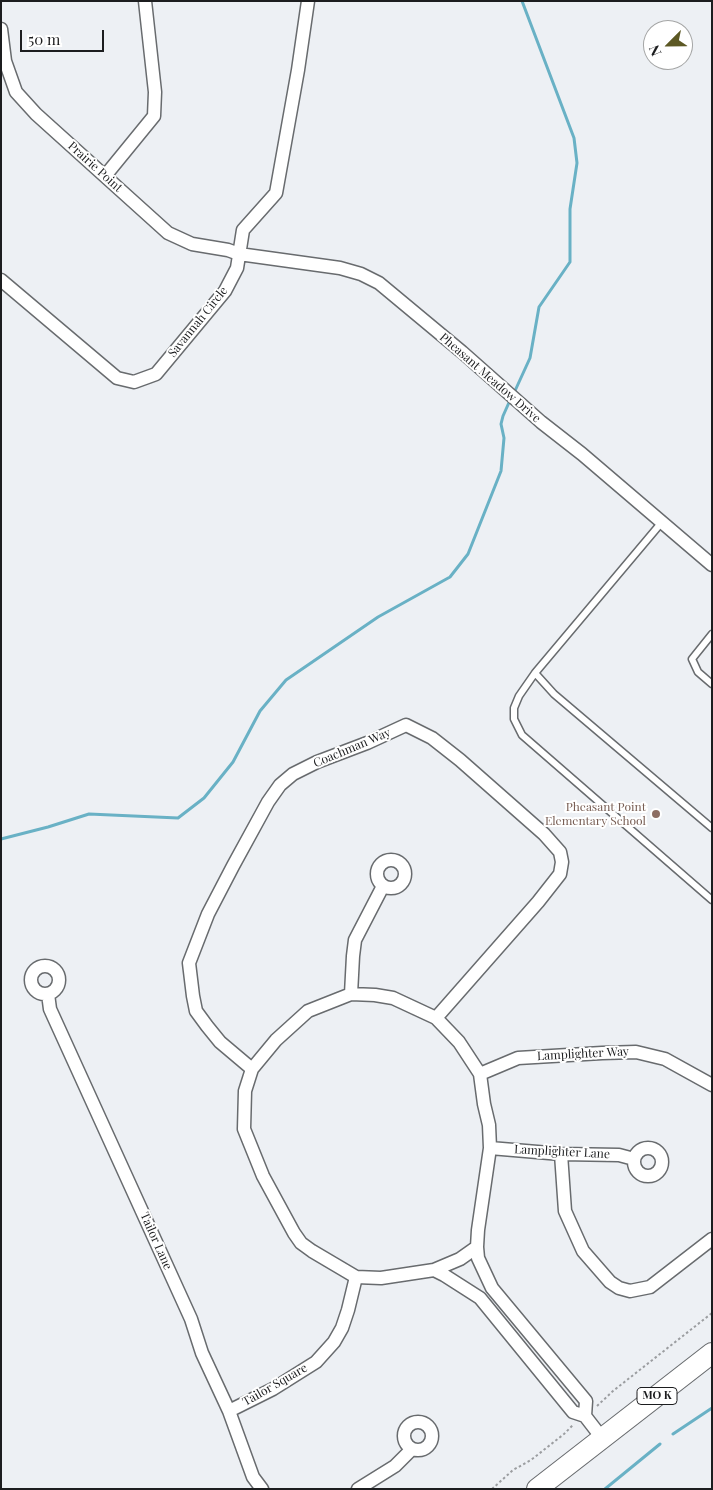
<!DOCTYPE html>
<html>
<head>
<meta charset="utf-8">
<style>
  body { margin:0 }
  #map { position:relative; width:713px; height:1490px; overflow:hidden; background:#edf0f4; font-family:"Playfair Display",serif }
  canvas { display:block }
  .frame { position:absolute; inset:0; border:2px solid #1c1d1f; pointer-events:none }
  .north { position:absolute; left:643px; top:20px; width:50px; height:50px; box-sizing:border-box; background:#fff; border:1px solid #a4a5a5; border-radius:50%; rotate:247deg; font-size:14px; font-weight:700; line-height:20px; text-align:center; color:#1c1d1f }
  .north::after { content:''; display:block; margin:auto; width:18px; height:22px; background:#5c5824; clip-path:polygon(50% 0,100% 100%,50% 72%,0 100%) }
  .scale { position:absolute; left:20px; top:30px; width:84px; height:22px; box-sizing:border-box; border:2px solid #1c1d1f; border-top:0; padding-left:6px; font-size:15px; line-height:18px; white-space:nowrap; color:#1c1d1f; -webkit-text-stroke:4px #fff; paint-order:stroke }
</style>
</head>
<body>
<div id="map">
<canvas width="713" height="1490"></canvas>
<div class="frame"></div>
<div class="north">N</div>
<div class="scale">50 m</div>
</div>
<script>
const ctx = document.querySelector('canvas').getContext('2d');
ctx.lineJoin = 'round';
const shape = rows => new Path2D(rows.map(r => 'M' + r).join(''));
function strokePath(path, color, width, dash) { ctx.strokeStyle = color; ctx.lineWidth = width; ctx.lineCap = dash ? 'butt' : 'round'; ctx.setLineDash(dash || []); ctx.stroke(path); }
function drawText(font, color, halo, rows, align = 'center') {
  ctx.font = font + ' "Playfair Display",serif'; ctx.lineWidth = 4; ctx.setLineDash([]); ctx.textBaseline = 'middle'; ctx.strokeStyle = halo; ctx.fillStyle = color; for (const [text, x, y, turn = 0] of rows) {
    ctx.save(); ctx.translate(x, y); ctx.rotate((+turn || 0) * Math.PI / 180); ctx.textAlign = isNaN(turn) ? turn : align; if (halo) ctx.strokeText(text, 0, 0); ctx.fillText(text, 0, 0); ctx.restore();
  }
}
strokePath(shape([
  [514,393,530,358,539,307,570,262,570,209,577,163,574,138,522,1],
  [1,839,48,827,89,814,178,818,204,798,233,762,260,711,286,680,378,617,450,577,468,554,501,471,504,438,501,424,503,416,511,398],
  [673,1434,712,1408],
  [605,1489,660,1444]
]), '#69b1c5', 3);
const lane = shape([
  [662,522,535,673,519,696,514,708,514,719,522,735,712,900],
  [712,634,692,659,698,672,712,684],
  [535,673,554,694,712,828]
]);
const street = shape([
  [1,29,5,61,16,92,36,114,168,233,192,244,228,250,239,254,340,268,361,274,379,283,462,352,541,422,582,454,712,565],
  [105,176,154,116,155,92,145,1],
  [1,280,117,378,134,382,156,374,225,291,237,268,243,230,276,193,298,70,308,1],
  '377 874a14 14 0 1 1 28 0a14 14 0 1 1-28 0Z',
  '31 980a14 14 0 1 1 28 0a14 14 0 1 1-28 0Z',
  [48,994,50,1009,191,1319,202,1353,229,1411,253,1477,262,1489],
  [351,994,375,995,393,998,436,1018,459,1042,480,1074,484,1104,489,1125,490,1148,478,1230,477,1247,460,1259,434,1270,381,1278,356,1277,312,1251,301,1243,294,1233,263,1176,244,1129,245,1091,252,1069,276,1040,308,1011,351,994],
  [351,994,353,956,355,940,383,886],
  [252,1069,220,1042,207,1026,196,1011,193,996,189,963,208,914,233,866,268,802,280,785,293,774,317,762,367,743,406,725,432,738,460,760,544,834,560,852,562,862,560,874,538,902,436,1018],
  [480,1074,518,1058,602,1053,636,1052,665,1059,712,1085],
  [490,1148,561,1154,619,1155,634,1159],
  '634 1162a14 14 0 1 1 28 0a14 14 0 1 1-28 0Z',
  [561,1154,565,1211,583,1251,610,1282,619,1288,630,1291,650,1287,712,1239],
  [477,1247,478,1258,492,1288,586,1401,585,1416],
  [434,1270,444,1275,480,1298,573,1412,585,1416,602,1438],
  [229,1411,273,1389,316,1362,334,1342,342,1328,348,1310,356,1277],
  '404 1436a14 14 0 1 1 28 0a14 14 0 1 1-28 0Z',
  [358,1489,395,1466,412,1449]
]);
const primary = shape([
  [537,1489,712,1353]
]);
strokePath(lane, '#686b6e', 9);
strokePath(street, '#686b6e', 15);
strokePath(primary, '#686b6e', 22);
strokePath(shape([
  [597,1406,613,1391,712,1313],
  [492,1489,513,1470,531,1460,564,1434,574,1424]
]), '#9b9da0', 2, [2.5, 2.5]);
strokePath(lane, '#fff', 6);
strokePath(street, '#fff', 12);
strokePath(primary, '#fff', 20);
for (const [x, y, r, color] of [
  [656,814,5,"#8d6e63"]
]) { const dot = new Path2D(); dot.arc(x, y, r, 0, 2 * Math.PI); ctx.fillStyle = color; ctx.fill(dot); strokePath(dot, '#fff', 2); }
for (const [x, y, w] of [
  [657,1396,40]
]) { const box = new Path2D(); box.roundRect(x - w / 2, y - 8.5, w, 17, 4); ctx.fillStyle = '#fff'; ctx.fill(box); strokePath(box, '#1c1d1f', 1); }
drawText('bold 11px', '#1c1d1f', null, [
  ["MO K",657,1396]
]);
drawText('12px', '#1c1d1f', '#fff', [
  ["Prairie Point",95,167,42],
  ["Savannah Circle",198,322,-51],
  ["Pheasant Meadow Drive",490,378,41],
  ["Coachman Way",352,748,-23],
  ["Lamplighter Way",583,1054,-3],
  ["Lamplighter Lane",562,1152,3],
  ["Tailor Lane",156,1241,66],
  ["Tailor Square",275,1385,-30]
]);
drawText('12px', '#785e54', '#fff', [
  ["Pheasant Point",646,807],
  ["Elementary School",646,821]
], 'right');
</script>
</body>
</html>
